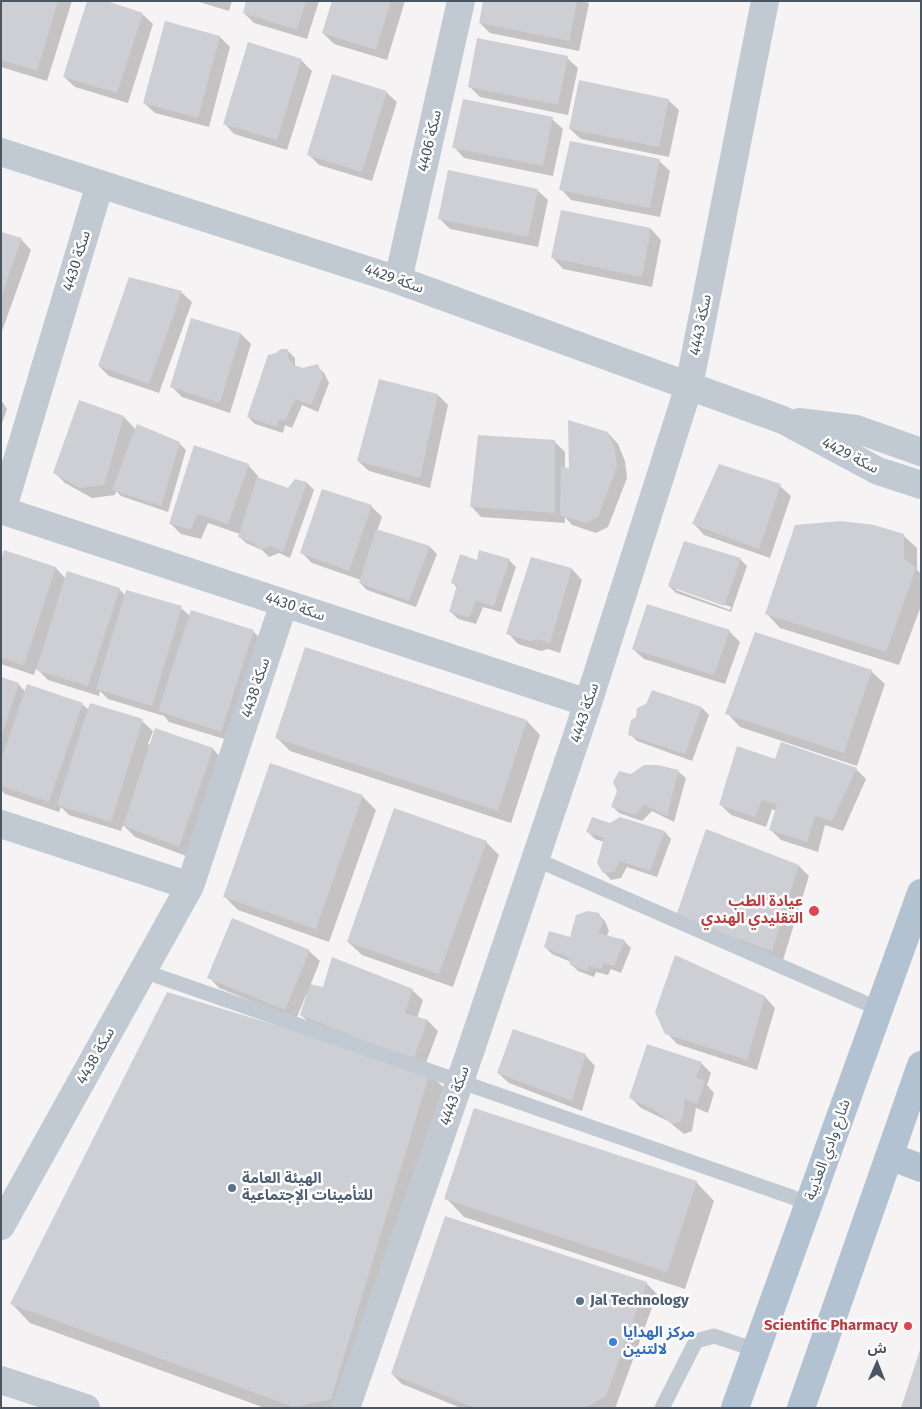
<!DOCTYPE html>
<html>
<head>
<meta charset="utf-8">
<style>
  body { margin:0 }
  #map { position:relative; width:922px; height:1409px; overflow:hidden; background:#f5f3f3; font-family:"Fira Sans","Noto Sans Arabic",sans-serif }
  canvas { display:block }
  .frame { position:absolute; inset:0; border:2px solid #4a5661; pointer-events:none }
  .north { position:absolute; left:852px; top:1339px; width:50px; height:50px; -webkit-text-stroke:4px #fff; paint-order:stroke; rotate:1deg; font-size:14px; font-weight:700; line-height:20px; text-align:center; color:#4a5661 }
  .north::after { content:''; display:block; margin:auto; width:18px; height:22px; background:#4a5661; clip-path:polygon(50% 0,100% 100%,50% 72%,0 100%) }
</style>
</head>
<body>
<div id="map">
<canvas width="922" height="1409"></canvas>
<div class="frame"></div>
<div class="north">ش</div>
</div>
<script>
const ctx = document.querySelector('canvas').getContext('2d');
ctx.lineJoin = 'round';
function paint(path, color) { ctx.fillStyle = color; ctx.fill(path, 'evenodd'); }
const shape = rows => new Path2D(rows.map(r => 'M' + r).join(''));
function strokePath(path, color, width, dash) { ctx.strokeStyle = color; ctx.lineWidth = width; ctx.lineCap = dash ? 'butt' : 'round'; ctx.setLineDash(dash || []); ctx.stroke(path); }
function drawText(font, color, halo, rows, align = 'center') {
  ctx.font = font + ' "Fira Sans","Noto Sans Arabic",sans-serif'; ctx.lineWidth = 5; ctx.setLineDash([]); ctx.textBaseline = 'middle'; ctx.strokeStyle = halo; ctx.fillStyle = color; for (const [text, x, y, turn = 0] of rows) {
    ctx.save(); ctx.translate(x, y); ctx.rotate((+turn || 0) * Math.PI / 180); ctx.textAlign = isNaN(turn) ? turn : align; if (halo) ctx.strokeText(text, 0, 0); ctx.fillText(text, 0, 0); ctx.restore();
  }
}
paint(shape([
  [1,1,72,1,47,81,1,67],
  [196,1,232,1,229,11],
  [248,1,319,1,307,39,254,23,244,13],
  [333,1,405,1,387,60,334,44,323,33],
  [484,1,586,1,589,4,579,51,490,33,480,23],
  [142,14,153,24,128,103,75,87,64,77],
  [220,37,230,47,209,127,155,113,144,103],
  [567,58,578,68,568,115,480,97,469,86],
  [301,60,312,71,287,150,234,134,224,123],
  [386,92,397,102,372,181,319,165,309,155],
  [668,100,679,110,669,157,581,139,570,129],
  [552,119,563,129,553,176,464,158,454,147],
  [659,161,670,171,660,217,571,200,561,189],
  [537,190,548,200,538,247,450,229,439,218],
  [651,229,661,240,652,287,563,269,553,258],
  [1,233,21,239,31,250,1,334],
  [181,292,192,302,159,393,109,376,99,366],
  [241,334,251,344,230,413,182,397,171,386],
  [288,351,295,358,295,367,302,369,317,366,324,373,329,383,318,412,302,405,292,428,285,425,283,433,255,424,248,417],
  [438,395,448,405,430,488,369,471,358,461],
  [1,400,7,409,1,426],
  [80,402,124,417,136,430,179,443,186,450,168,512,121,496,116,491,115,495,92,498,65,483,55,473],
  [608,433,618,444,625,461,627,478,608,527,596,533,572,525,565,517,565,523,481,517,471,506,554,441,565,452,565,468,571,471],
  [248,465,258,476,258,478,289,490,295,481,307,483,314,490,290,558,279,553,269,557,262,550,246,543,239,536,240,534,208,523,201,539,181,534,170,523],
  [780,486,791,496,770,558,704,535,694,524],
  [371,506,382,517,377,531,430,547,437,554,416,607,367,590,360,583,361,580,312,563,302,553],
  [903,535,917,548,917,570,921,574,921,606,899,665,780,628,767,614],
  [740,559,747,566,731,612,676,593,669,586],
  [676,588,731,607,730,610,676,590],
  [509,560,516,567,501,612,483,607,476,624,458,619,451,612,457,588,452,582,478,562],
  [1,563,56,568,66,579,119,589,125,595,181,608,190,616,253,631,264,642,231,741,169,722,164,716,108,699,100,691,99,696,48,680,36,668,34,675,1,664],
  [572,569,582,580,560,653,548,649,541,651,518,644,508,633],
  [729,631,740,642,725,684,644,659,633,649],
  [306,649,527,721,540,735,511,823,290,751,276,737],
  [871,671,885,684,857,766,740,727,727,713],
  [1,678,18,684,26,692,82,704,89,710,142,721,153,731,148,744,151,745,156,730,213,749,223,760,189,857,135,837,123,825,121,831,69,815,61,807,59,812,5,794,1,790],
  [702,708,709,715,692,761,637,741,630,734],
  [775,761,856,769,866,779,843,831,825,825,818,852,781,840,771,830,776,811,772,809,766,827,731,815,720,804],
  [271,765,363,797,376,810,329,942,238,910,225,897],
  [657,766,679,772,686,778,674,822,652,811,642,821,619,813,612,806,632,775],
  [610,824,665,832,671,839,657,877,627,867,621,878,611,880,604,872,604,842,595,839,588,832],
  [486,842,499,855,453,987,362,955,348,942],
  [799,866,809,876,783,960,687,926],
  [598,914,605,921,609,931,606,937,624,941,631,948,621,973,611,969,608,975,596,972,594,977,578,971,571,964,571,962,552,954,545,947,571,938],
  [309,951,320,961,310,986,324,989,412,990,423,1000,417,1018,428,1021,438,1031,423,1071,429,1073,447,1091,352,1408,265,1408,30,1323,12,1304,418,1069,312,1025,301,1015,308,996,306,995,296,1019,219,988,209,977],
  [676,957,765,997,775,1008,757,1070,677,1044,667,1033],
  [585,1055,595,1066,582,1111,509,1083,498,1073],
  [701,1063,711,1073,707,1085,714,1093,708,1113,696,1108,692,1131,684,1134,668,1121,641,1108,631,1098],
  [696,1182,714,1201,685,1289,464,1217,446,1198],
  [646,1283,657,1294,616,1406,614,1408,461,1408,402,1384,392,1374],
  [921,1353,921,1408,902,1408]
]), '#0003');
paint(shape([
  [1,1,58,1,37,71,1,60],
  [87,1,107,1,143,13,117,93,63,77],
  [246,1,306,1,297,30,243,13],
  [332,1,391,1,376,50,322,33],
  [483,1,577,1,569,41,479,23],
  [165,21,220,36,198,118,143,103],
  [477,38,568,56,558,105,468,87],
  [248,42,302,59,277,140,223,124],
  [332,74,387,91,362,172,307,155],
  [579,80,669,99,659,147,569,129],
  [463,99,553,117,543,166,452,148],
  [570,141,660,159,650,208,559,190],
  [448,170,538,189,528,237,438,219],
  [561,210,651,228,642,277,551,258],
  [1,232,22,238,2,294,1,294],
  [129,277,182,291,149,384,98,366],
  [191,318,241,333,220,403,170,387],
  [281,349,288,349,288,358,294,365,303,368,318,364,323,376,311,405,295,399,285,421,278,419,277,427,247,417,268,355,276,353],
  [379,379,438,394,420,478,357,461],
  [79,400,124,416,104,485,80,488,53,473],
  [568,420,608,432,615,449,617,467,598,517,585,523,560,515,561,465,569,469],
  [137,424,180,442,161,506,112,490],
  [478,435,555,440,555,513,470,507],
  [194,445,249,464,228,524,198,514,191,529,169,524],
  [719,464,781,484,759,549,692,524],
  [257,477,288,488,295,479,307,482,283,552,271,546,261,550,253,543,238,537],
  [322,489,372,505,349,571,300,553],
  [841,521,874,525,904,534,904,559,916,568,886,652,765,614,795,525],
  [376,529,430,546,409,601,359,583],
  [684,541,741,558,724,606,668,586],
  [4,550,56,567,24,665,1,658,1,559],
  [479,550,510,559,494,606,476,601,469,617,449,612,457,585,451,583,460,554,477,560],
  [531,557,572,568,550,643,537,639,530,641,506,634],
  [67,571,120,588,88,686,36,670],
  [126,590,182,606,152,706,96,689],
  [647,604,730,630,714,675,632,649],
  [191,610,254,630,221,732,158,711],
  [755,632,872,670,844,753,725,714],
  [305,647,527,720,498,811,275,738],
  [1,677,19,683,2,734,1,734],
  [27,684,83,703,49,802,1,786,1,760],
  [652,690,702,707,685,754,628,735,631,720,636,717,637,708,646,704],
  [90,703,143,719,111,822,57,805],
  [155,728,213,748,179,847,123,826],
  [781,742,857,768,832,821,815,816,807,842,769,830,777,804,762,800,755,817,719,805,737,746,775,759],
  [270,763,363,795,316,929,223,897],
  [644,765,657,765,679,770,667,816,644,805,635,815,611,807,617,791,613,782,619,771,631,774],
  [394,808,487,841,439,974,347,942],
  [592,817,610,823,620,817,665,831,650,871,620,861,614,872,603,873,597,863,604,838,586,832],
  [706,829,799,865,772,951,676,916],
  [588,911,599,913,603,923,598,933,625,940,614,966,604,963,601,969,589,966,587,971,570,965,569,958,544,947,549,931,570,937,576,915],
  [232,918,310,950,285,1010,207,978],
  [675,955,765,996,747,1060,665,1034,655,1012],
  [332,957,413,989,405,1013,428,1020,413,1060,300,1015,310,984,323,987],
  [167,992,430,1072,331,1399,294,1407,10,1304],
  [513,1029,586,1054,572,1101,497,1073],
  [647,1044,702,1062,696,1078,705,1081,697,1104,685,1099,682,1121,672,1124,656,1111,629,1098],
  [474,1108,697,1181,667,1272,444,1199],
  [445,1216,647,1282,606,1396,584,1408,475,1408,391,1374],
  [920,1350,921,1408,901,1408]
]), '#cdcfd5');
strokePath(shape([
  [535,859,879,1009],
  [143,971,809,1203],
  [662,1408,696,1341,714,1336,756,1350]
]), '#c1cad2', 15);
strokePath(shape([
  [398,280,461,1],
  [1,510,588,703],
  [2,511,100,184],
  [1,824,190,886],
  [1,1226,190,886,284,603],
  [346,1408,469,1055,588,703,689,386,765,1]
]), '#c1cad2', 28);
strokePath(shape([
  [1,152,398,280,689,386,783,420,878,471,921,485],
  [799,422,856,429,921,452],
  [1,1380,86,1408]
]), '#c1cad2', 28);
strokePath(shape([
  [889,1156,921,1168],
  [735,1408,921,893],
  [801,1408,921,1065]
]), '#b3c2d1', 28);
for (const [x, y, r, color] of [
  [814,911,6,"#e0444e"],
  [232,1188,5,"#5c6f8a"],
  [580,1301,5,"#5c6f8a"],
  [908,1326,5,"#e0444e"],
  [613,1342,5,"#3f7fe0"]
]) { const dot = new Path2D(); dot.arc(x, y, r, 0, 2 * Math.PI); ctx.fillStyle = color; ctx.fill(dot); strokePath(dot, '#fff', 2); }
drawText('15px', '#4a5661', '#fff', [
  ["سكة 4406",430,141,-77],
  ["سكة 4430",77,261,-73],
  ["سكة 4429",394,279,19],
  ["سكة 4443",701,325,-79],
  ["سكة 4429",850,456,27],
  ["سكة 4430",295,607,18],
  ["سكة 4438",256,688,-72],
  ["سكة 4443",585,713,-72],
  ["سكة 4438",96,1056,-61],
  ["سكة 4443",455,1096,-71],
  ["شارع وادي العذيبة",828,1150,-70]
]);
drawText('bold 15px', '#be3a42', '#fff', [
  ["عيادة الطب",803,902],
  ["التقليدي الهندي",803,919],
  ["Scientific Pharmacy",898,1326]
], 'right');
drawText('bold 15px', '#4e5e75', '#fff', [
  ["الهيئة العامة",242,1179],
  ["للتأمينات الإجتماعية",242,1196],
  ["Jal Technology",590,1301]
], 'left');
drawText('bold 15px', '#366cbe', '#fff', [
  ["مركز الهدايا",623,1333],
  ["لالتنين",623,1350]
], 'left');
</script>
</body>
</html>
